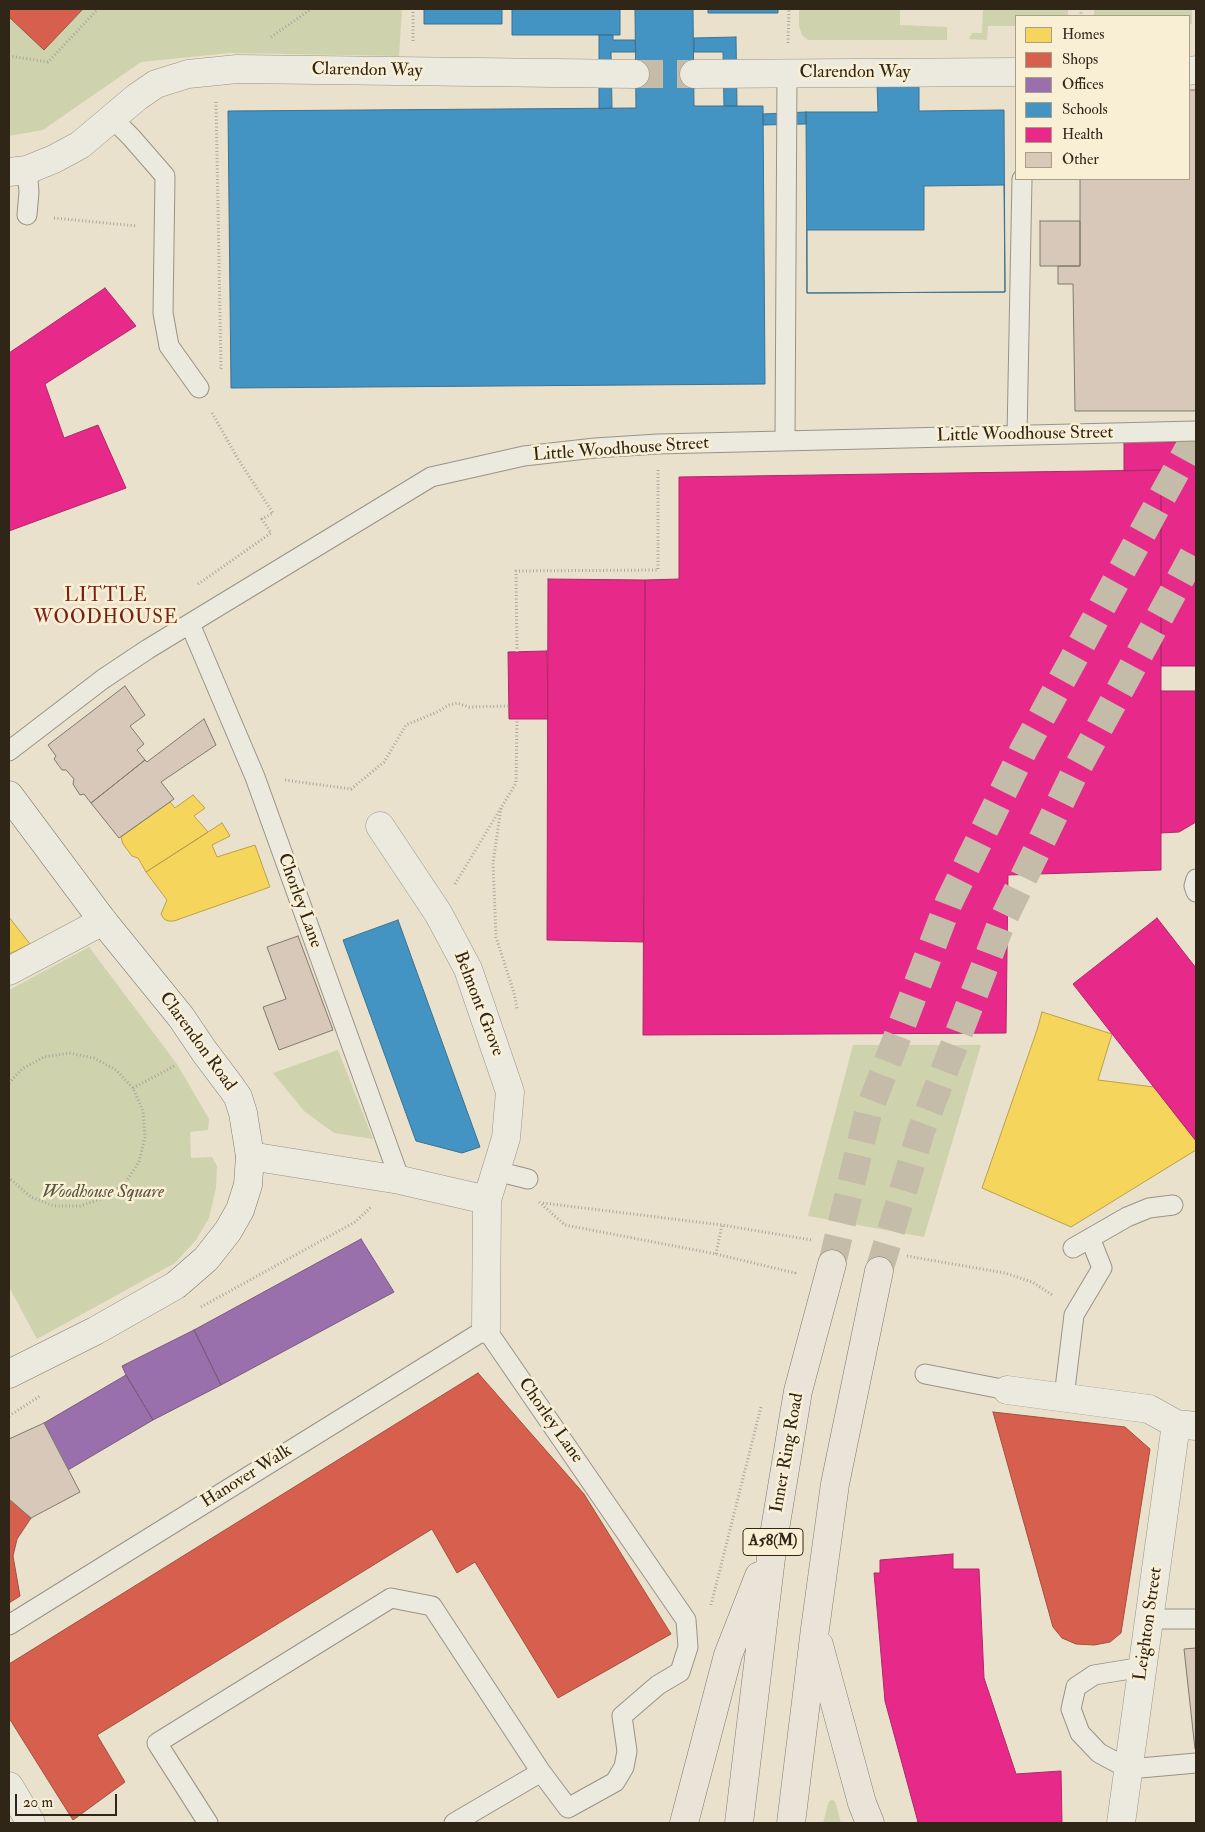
<!DOCTYPE html>
<html>
<head>
<meta charset="utf-8">
<style>
  body { margin:0 }
  #map { position:relative; width:1205px; height:1832px; overflow:hidden; background:#e9e1cc; font-family:"IM FELL Double Pica",serif }
  canvas { display:block }
  .frame { position:absolute; inset:0; border:10px solid #302618; pointer-events:none }
  .legend { position:absolute; left:1015px; top:15px; width:175px; height:165px; box-sizing:border-box; background:#f9efd5; border:1px solid #a99f89; margin:0; padding:6px 9px; list-style:none; font-size:15px; color:#302618 }
  .legend li { display:flex; align-items:center; gap:10px; height:25px }
  .legend b { width:25px; border:1px solid #a99f89 }
  .scale { position:absolute; left:15px; top:1794px; width:102px; height:22px; box-sizing:border-box; border:2px solid #302618; border-top:0; padding-left:6px; font-size:15px; line-height:18px; white-space:nowrap; color:#302618; -webkit-text-stroke:4px #f9efd5; paint-order:stroke }
</style>
</head>
<body>
<div id="map">
<canvas width="1205" height="1832"></canvas>
<div class="frame"></div>
<ul class="legend">
<li><b style="height:14px;background:#f6d55c"></b>Homes</li>
<li><b style="height:14px;background:#d6604d"></b>Shops</li>
<li><b style="height:14px;background:#9970ab"></b>Offices</li>
<li><b style="height:14px;background:#4393c3"></b>Schools</li>
<li><b style="height:14px;background:#e7298a"></b>Health</li>
<li><b style="height:14px;background:#d7c8ba"></b>Other</li>
</ul>
<div class="scale">20 m</div>
</div>
<script>
const ctx = document.querySelector('canvas').getContext('2d');
ctx.lineJoin = 'round';
function paint(path, color) { ctx.fillStyle = color; ctx.fill(path, 'evenodd'); }
const shape = rows => new Path2D(rows.map(r => 'M' + r).join(''));
function strokePath(path, color, width, dash) { ctx.strokeStyle = color; ctx.lineWidth = width; ctx.lineCap = dash ? 'butt' : 'round'; ctx.setLineDash(dash || []); ctx.stroke(path); }
function drawText(font, color, halo, rows, align = 'center') {
  ctx.font = font + ' "IM FELL Double Pica",serif'; ctx.lineWidth = 5; ctx.setLineDash([]); ctx.textBaseline = 'middle'; ctx.strokeStyle = halo; ctx.fillStyle = color; for (const [text, x, y, turn = 0] of rows) {
    ctx.save(); ctx.translate(x, y); ctx.rotate((+turn || 0) * Math.PI / 180); ctx.textAlign = isNaN(turn) ? turn : align; if (halo) ctx.strokeText(text, 0, 0); ctx.fillText(text, 0, 0); ctx.restore();
  }
}
paint(shape([
  [83,9,402,9,399,56,230,53,141,62,43,130,9,136,9,17,44,50],
  [799,9,900,9,900,25,947,27,947,40,808,40,802,35,799,26],
  [983,9,1068,9,1068,16,1016,16,1016,26,988,26,987,40,969,39,972,33,982,33],
  [1094,9,1192,9,1192,24,1189,24,1189,16,1094,16],
  [89,947,177,1064,209,1119,208,1130,190,1132,191,1158,212,1157,217,1166,216,1188,209,1218,196,1240,175,1263,37,1339,9,1287,9,990],
  [853,1045,981,1045,924,1237,808,1216],
  [338,1050,373,1139,334,1133,304,1111,273,1073],
  [832,1800,835,1801,841,1823,823,1823,829,1801]
]), '#ced3ae');
const homes = shape([
  [193,795,205,808,194,816,208,832,146,872,138,858,132,856,123,844,121,837,170,802,175,808,193,795],
  [222,823,230,836,212,845,217,857,255,845,270,887,174,921,168,921,164,919,161,914,167,900,146,872,222,823],
  [9,917,30,944,9,954,9,917],
  [1042,1012,1112,1034,1098,1080,1154,1087,1196,1141,1196,1150,1071,1227,982,1188,1037,1030,1042,1012]
]);
paint(homes, '#f6d55c');
strokePath(homes, '#bba048', 1);
const shops = shape([
  [9,9,83,9,44,50,9,17,9,9],
  [478,1373,584,1494,671,1634,558,1698,475,1562,457,1573,432,1529,97,1735,125,1782,73,1820,9,1718,9,1664,478,1373],
  [993,1412,1125,1427,1150,1449,1121,1633,1110,1642,1094,1645,1076,1644,1062,1638,1053,1627,993,1412],
  [9,1499,31,1518,17,1539,13,1556,20,1596,9,1603,9,1499]
]);
paint(shops, '#d6604d');
strokePath(shops, '#a44f3d', 1);
const offices = shape([
  [361,1239,394,1292,221,1385,194,1330,361,1239],
  [194,1330,221,1385,153,1420,126,1375,122,1366,194,1330],
  [126,1375,153,1420,68,1470,44,1423,126,1375]
]);
paint(offices, '#9970ab');
strokePath(offices, '#7a5a7f', 1);
const schools = shape([
  [424,9,502,9,502,24,424,24,424,9],
  [512,9,620,9,620,35,512,35,512,9],
  [635,9,693,9,694,106,763,106,765,384,231,388,228,111,636,108,635,9],
  [708,9,778,9,778,13,708,13,708,9],
  [599,35,613,35,613,40,635,40,636,52,611,52,612,108,599,109,599,35],
  [736,37,737,106,724,106,723,52,694,52,694,38,736,37],
  [877,83,919,83,919,111,1004,110,1005,292,807,293,806,112,878,112,877,83],
  [806,112,806,124,763,125,763,114,806,112],
  [1004,185,1005,292,807,293,807,230,924,230,924,186,1004,185],
  [398,920,480,1147,462,1153,416,1141,343,940,398,920]
]);
paint(schools, '#4393c3');
strokePath(schools, '#3d7290', 1);
const health = shape([
  [105,288,136,326,45,384,64,438,98,425,126,488,9,531,9,353,105,288],
  [1124,442,1196,442,1196,666,1161,666,1161,470,1124,471,1124,442],
  [1161,470,1161,870,1008,875,1006,1033,643,1035,645,580,679,579,679,477,1161,470],
  [548,579,645,580,644,942,547,940,548,579],
  [547,651,548,719,509,719,508,652,547,651],
  [1161,691,1196,691,1196,822,1179,832,1161,833,1161,691],
  [1157,918,1196,968,1196,1141,1073,984,1157,918],
  [953,1554,953,1569,979,1569,984,1678,1016,1774,1061,1771,1062,1823,913,1823,918,1822,885,1701,874,1573,880,1573,880,1560,953,1554]
]);
paint(health, '#e7298a');
strokePath(health, '#b02868', 1);
const building = shape([
  [1189,90,1196,90,1196,411,1075,411,1073,284,1058,284,1058,266,1080,266,1080,179,1189,179,1189,90],
  [1040,221,1080,221,1080,266,1040,266,1040,221],
  [125,686,145,715,130,726,144,744,137,750,145,760,91,803,84,794,80,795,73,784,74,779,66,770,62,770,54,759,56,756,48,745,125,686],
  [204,719,216,745,161,782,174,799,119,838,91,803,145,760,147,762,204,719],
  [298,936,333,1030,279,1050,263,1007,286,999,267,947,298,936],
  [44,1423,80,1492,31,1518,9,1499,9,1439,44,1423],
  [1196,1648,1196,1749,1195,1749,1184,1649,1196,1648]
]);
paint(building, '#d7c8ba');
strokePath(building, '#7f7a6d', 1);
strokePath(shape([
  [635,74,694,74]
]), '#c4bca8', 28, [28, 14]);
strokePath(shape([
  [832,1264,868,1113,949,902,1024,749,1196,435],
  [879,1271,921,1131,1001,924,1073,776,1196,550]
]), '#c4bca8', 28, [28, 14]);
const lane = shape([
  [113,119,131,137,165,176,163,313,169,346,199,388],
  [27,170,29,192,27,215],
  [1017,435,1022,179],
  [785,440,787,73],
  [190,624,255,777,400,1180],
  [9,751,103,679,148,649,431,477,524,456,595,448,658,444,1196,431],
  [1196,879,1194,886,1196,892],
  [496,1171,528,1179],
  [1073,1248,1127,1217,1149,1208,1173,1205],
  [925,1374,1007,1390],
  [1064,1397,1074,1315,1102,1268,1090,1238],
  [1149,1619,1196,1619],
  [9,1625,486,1329,686,1620,688,1647,680,1672,658,1685,622,1716,627,1751,624,1767,615,1782,568,1808,541,1772,454,1823],
  [1143,1667,1094,1675,1076,1687,1071,1709,1080,1733,1099,1753,1129,1769,1196,1763],
  [208,1823,157,1743,391,1598,432,1606,541,1772]
]);
const street = shape([
  [1189,71,1196,70],
  [694,74,1016,72],
  [9,172,27,170,54,159,80,145,137,97,156,84,188,74,237,69,635,74],
  [380,826,438,913,468,969,510,1092,506,1138,487,1200,486,1329],
  [9,971,103,921],
  [250,1156,400,1180,487,1200],
  [1007,1390,1149,1409,1176,1424,1196,1426],
  [9,1786,31,1823],
  [1121,1823,1176,1424]
]);
const secondary = shape([
  [9,795,103,921,181,1017,204,1051,231,1087,238,1097,243,1113,250,1156,248,1185,240,1210,228,1231,206,1259,176,1285,95,1331,9,1374]
]);
const highway = shape([
  [819,1645,862,1803,870,1823],
  [684,1823,728,1655,759,1576],
  [739,1823,773,1541,798,1391,832,1264],
  [791,1823,815,1629,835,1484,879,1271]
]);
strokePath(lane, '#999386', 21);
strokePath(street, '#999386', 29);
strokePath(secondary, '#7f7a6d', 29);
strokePath(highway, '#7f7a6d', 29);
strokePath(shape([
  [1081,9,1081,16],
  [271,37,311,9],
  [413,41,413,9],
  [788,43,789,9],
  [9,56,48,62,98,9],
  [216,102,221,368,219,370],
  [54,218,137,226],
  [198,584,271,533,262,519,273,513,238,459,211,411],
  [517,652,516,571,658,570,658,470],
  [285,780,351,789,384,762,406,725,437,712,449,705,457,703,469,707,509,706],
  [501,808,493,863,496,937,514,993,517,1009],
  [455,884,516,783,517,719],
  [9,1083,22,1069,44,1057,69,1053,94,1058,116,1070,133,1088,143,1111,145,1137,139,1162,125,1183,104,1198,80,1206,54,1206,31,1197,9,1178],
  [133,1088,176,1065],
  [539,1202,565,1225,716,1254,795,1273,794,1275],
  [543,1203,722,1225,812,1240],
  [716,1254,722,1225],
  [907,1256,1005,1273,1032,1282,1054,1296],
  [201,1307,355,1222,371,1207],
  [9,1416,40,1396],
  [711,1605,761,1407]
]), '#aaa69c', 3, [1, 2.5]);
strokePath(lane, '#ece9de', 19);
strokePath(street, '#ece9de', 28);
strokePath(secondary, '#ece9de', 28);
strokePath(highway, '#eae4d8', 28);
for (const [x, y, w] of [
  [773,1542,60]
]) { const box = new Path2D(); box.roundRect(x - w / 2, y - 13.5, w, 27, 4); ctx.fillStyle = '#f9efd5'; ctx.fill(box); strokePath(box, '#302618', 1); }
drawText('bold 16px', '#302618', null, [
  ["A58(M)",773,1542]
]);
drawText('18px', '#302618', '#f9efd5', [
  ["Clarendon Way",367,71,1],
  ["Clarendon Way",855,73],
  ["Little Woodhouse Street",1025,435,-1],
  ["Little Woodhouse Street",621,450,-4],
  ["Chorley Lane",299,901,70],
  ["Belmont Grove",478,1004,69],
  ["Clarendon Road",197,1042,54],
  ["Chorley Lane",550,1421,55],
  ["Inner Ring Road",788,1453,-80],
  ["Hanover Walk",247,1477,-32],
  ["Leighton Street",1149,1624,-82]
]);
drawText('italic 18px', '#58563e', '#f9efd5', [
  ["Woodhouse Square",103,1193]
]);
ctx.letterSpacing = '1px';
drawText('19px', '#7a1f14', '#f9efd5', [
  ["LITTLE",106,597],
  ["WOODHOUSE",106,619]
]);
ctx.letterSpacing = '0px';
</script>
</body>
</html>
